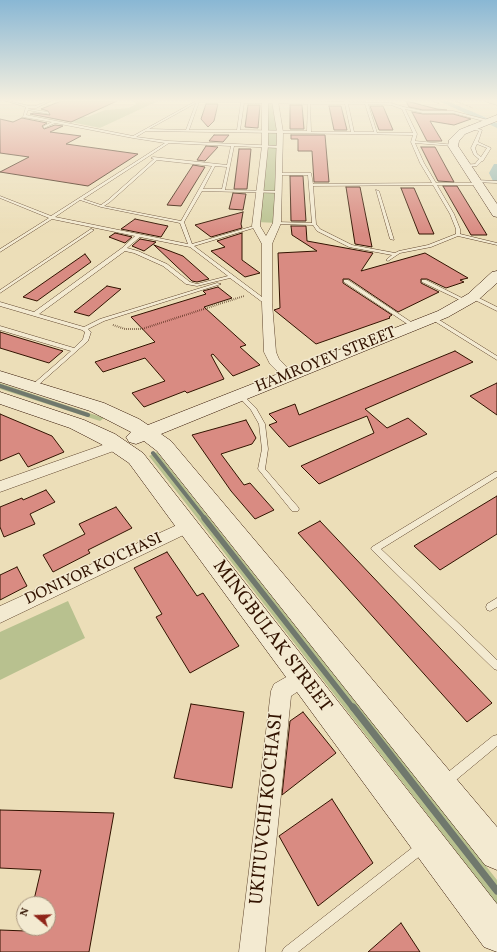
<!DOCTYPE html>
<html>
<head>
<meta charset="utf-8">
<style>
  body { margin:0 }
  #map { position:relative; width:497px; height:952px; overflow:hidden; background:#ecdeb8; font-family:Vollkorn,serif }
  canvas { display:block }
  .north { position:absolute; left:16px; top:896px; width:40px; height:40px; box-sizing:border-box; background:#f3ead1; border:1px solid #a6947d; border-radius:50%; rotate:289deg; font-size:11px; font-weight:700; line-height:16px; text-align:center; color:#321300 }
  .north::after { content:''; display:block; margin:auto; width:14px; height:18px; background:#8f2418; clip-path:polygon(50% 0,100% 100%,50% 72%,0 100%) }
</style>
</head>
<body>
<div id="map">
<canvas width="497" height="952"></canvas>
<div class="north">N</div>
</div>
<script>
const ctx = document.querySelector('canvas').getContext('2d');
ctx.lineJoin = 'round';
function paint(path, color) { ctx.fillStyle = color; ctx.fill(path, 'evenodd'); }
const shape = rows => new Path2D(rows.map(r => 'M' + r).join(''));
function strokePath(path, color, width, dash) { ctx.strokeStyle = color; ctx.lineWidth = width; ctx.lineCap = dash ? 'butt' : 'round'; ctx.setLineDash(dash || []); ctx.stroke(path); }
function drawText(font, color, halo, rows, align = 'center') {
  ctx.font = font + ' Vollkorn,serif'; ctx.lineWidth = 3; ctx.setLineDash([]); ctx.textBaseline = 'middle'; ctx.strokeStyle = halo; ctx.fillStyle = color; for (const [text, x, y, turn = 0] of rows) {
    ctx.save(); ctx.translate(x, y); ctx.rotate((+turn || 0) * Math.PI / 180); ctx.textAlign = isNaN(turn) ? turn : align; if (halo) ctx.strokeText(text, 0, 0); ctx.fillText(text, 0, 0); ctx.restore();
  }
}
paint(shape([
  [133,101,158,101,100,128,51,118,73,115,87,117,105,110,129,108,136,104,135,102],
  [265,101,275,101,280,132,277,223,257,222,266,132],
  [0,383,104,418,100,421,0,389],
  [157,452,497,880,497,904,149,456],
  [68,601,85,638,0,680,0,632]
]), '#b8c18f');
strokePath(shape([
  [0,386,88,415],
  [153,453,205,519]
]), '#70786d', 4);
strokePath(shape([
  [204,518,353,708]
]), '#70786d', 5.5);
strokePath(shape([
  [353,707,497,891]
]), '#70786d', 7);
paint(shape([
  [439,101,447,101,480,115,497,123,497,128,439,101],
  [494,164,497,164,497,183,494,183,489,173,494,164]
]), '#9abbb6');
const building = shape([
  [61,101,117,101,71,122,30,114,34,113,50,115,48,111,41,109,61,101],
  [406,101,437,109,447,110,423,110,409,107,406,101],
  [206,104,218,104,214,121,208,127,201,119,206,104],
  [248,105,260,105,258,128,245,127,248,105],
  [290,105,302,105,304,129,290,129,290,105],
  [329,106,341,106,347,130,334,130,329,106],
  [370,106,383,106,393,130,379,130,370,106],
  [412,112,423,114,453,114,471,119,454,125,430,121,442,141,427,141,412,112],
  [22,118,47,123,42,126,44,129,55,125,63,126,50,132,81,136,66,144,138,154,88,186,0,172,29,157,0,153,0,119,13,122,22,118],
  [214,135,229,135,223,142,209,141,214,135],
  [291,135,325,135,329,182,314,182,312,151,298,151,298,139,291,139,291,135],
  [206,146,218,147,205,161,197,160,206,146],
  [421,147,435,147,454,182,438,181,421,147],
  [239,149,251,149,247,189,234,189,239,149],
  [193,165,205,167,181,206,167,205,193,165],
  [290,176,303,176,306,221,291,221,290,176],
  [443,186,457,186,487,235,471,235,443,186],
  [346,187,360,187,372,247,355,244,346,187],
  [401,188,414,188,434,234,419,234,401,188],
  [233,193,246,194,243,210,229,209,233,193],
  [243,212,241,224,242,228,211,237,195,225,243,212],
  [135,219,158,224,168,226,161,237,121,229,135,219],
  [291,226,306,226,307,241,373,253,361,271,425,253,468,278,460,280,464,282,446,288,427,279,421,279,421,283,439,292,398,312,349,279,343,279,343,283,392,315,389,317,390,318,316,344,274,310,280,308,278,253,317,251,292,235,291,226],
  [115,233,132,237,125,243,109,237,115,233],
  [242,233,242,260,260,273,245,277,211,251,225,247,217,241,242,233],
  [140,239,156,242,144,251,132,246,140,239],
  [154,245,183,256,209,279,197,282,192,281,154,245],
  [85,254,91,262,37,301,23,297,85,254],
  [107,286,121,289,89,316,74,312,107,286],
  [218,287,232,298,204,307,246,345,240,347,260,365,233,376,213,354,211,355,224,379,187,393,185,391,144,407,132,393,165,381,145,358,103,372,95,362,155,342,131,317,206,294,203,291,218,287],
  [0,332,13,336,63,351,49,363,0,348,0,332],
  [455,351,473,362,365,409,387,428,408,418,427,434,319,484,301,466,374,433,367,416,289,447,269,425,277,422,269,414,295,404,299,415,455,351],
  [497,383,497,415,470,396,497,383],
  [0,414,52,436,64,452,28,467,19,453,0,461,0,414],
  [246,420,256,438,252,444,221,454,244,485,250,483,274,510,255,519,231,491,192,435,246,420],
  [46,490,55,502,30,514,35,524,4,537,0,527,0,507,22,498,23,500,46,490],
  [497,496,497,534,440,570,414,546,497,496],
  [116,507,132,528,88,550,90,553,53,572,43,555,85,534,79,524,116,507],
  [320,521,492,703,467,722,298,533,320,521],
  [167,552,197,596,203,593,239,646,190,673,156,617,162,614,134,568,167,552],
  [17,567,27,586,0,600,0,575,17,567],
  [191,704,244,712,232,788,174,778,191,704],
  [303,712,336,753,282,795,290,721,303,712],
  [332,799,373,863,318,906,279,836,332,799],
  [0,810,114,813,89,952,0,952,0,930,26,931,27,928,48,928,48,904,33,904,41,870,0,868,0,810],
  [401,923,420,952,368,952,401,923]
]);
paint(building, '#d98b82');
strokePath(building, '#321300', 1);
const lane = shape([
  [6,101,10,101,29,106,35,106,48,101,51,101,36,108,29,108,28,109,48,112,49,114,28,110,26,115,133,136,196,101,309,101,391,103,404,107,423,111,453,111,488,120,487,122,453,113,423,113,405,109,417,134,415,141,455,145,453,146,415,143,424,163,436,183,477,183,479,184,477,185,437,185,454,214,460,229,460,234,497,243,497,245,458,236,431,247,400,253,388,261,386,260,392,255,349,247,317,231,313,225,277,224,275,223,277,222,312,223,308,175,279,175,278,173,311,173,313,184,432,183,420,163,411,142,413,135,146,131,136,137,168,141,280,146,279,148,234,146,225,190,279,191,280,191,280,193,202,191,184,222,192,244,257,225,257,227,194,246,270,303,265,304,230,278,197,286,186,284,163,266,134,253,125,251,39,314,84,327,100,319,217,283,221,284,104,321,88,329,91,332,88,341,36,387,32,387,32,385,71,351,0,330,0,326,74,348,83,339,85,332,82,330,0,306,0,302,34,312,122,248,135,236,52,219,0,252,0,249,49,218,0,198,0,196,51,216,165,143,133,138,55,123,44,128,44,126,52,122,23,117,26,107,6,101],
  [199,102,241,102,237,130,189,130,199,102],
  [196,103,186,130,149,129,196,103],
  [244,103,308,104,307,131,240,130,244,103],
  [310,104,345,104,351,132,311,132,310,104],
  [348,104,365,104,374,132,354,132,348,104],
  [368,104,391,105,402,109,413,133,377,133,368,104],
  [169,143,231,146,227,165,153,157,151,158,154,159,108,200,101,205,83,199,169,143],
  [157,160,212,166,181,221,104,206,110,202,157,160],
  [215,166,227,167,222,189,203,189,215,166],
  [433,185,450,214,456,229,456,234,428,245,399,251,395,253,352,245,320,229,316,224,313,186,433,185],
  [80,200,101,207,180,223,188,244,55,217,80,200],
  [140,237,190,247,228,276,197,284,190,282,167,264,138,251,127,248,140,237],
  [469,126,482,130,478,142,491,148,483,161,482,161,477,166,465,167,464,165,475,164,479,159,474,155,471,148,479,131,469,128,469,126],
  [477,144,487,148,481,157,477,154,475,148,477,144],
  [475,180,497,181,497,183,474,182,475,180],
  [376,190,379,191,394,240,390,239,376,190],
  [91,229,94,230,0,293,0,290,91,229],
  [344,280,348,280,417,326,416,327,412,327,344,282,344,280],
  [422,280,426,280,468,301,464,302,422,282,422,280],
  [471,296,475,296,497,307,497,311,471,298,471,296],
  [433,316,497,356,497,360,431,319,430,318,433,316],
  [240,393,242,394,256,408,265,424,268,449,265,469,298,507,299,509,298,511,292,511,258,469,262,449,259,424,251,410,237,395,240,393],
  [495,472,497,472,497,477,381,549,497,660,497,670,494,669,371,549,372,547,495,472],
  [497,598,497,607,490,611,487,610,486,607,487,604,497,598],
  [497,735,497,746,450,785,446,786,442,785,441,781,442,777,493,736,497,735],
  [421,842,425,844,427,848,425,852,298,952,282,952,284,948,417,844,421,842]
]);
const street = shape([
  [262,101,268,101,268,146,260,226,266,236,273,223,275,192,277,132,272,101,278,101,283,132,281,223,272,244,272,303,276,352,279,359,295,376,289,380,285,379,270,364,264,352,262,303,262,244,252,226,262,146,262,101],
  [486,101,497,101,497,105,487,102,486,101],
  [117,440,122,442,124,445,122,448,0,492,0,481,117,440],
  [188,520,194,522,196,526,194,530,0,623,0,606,188,520],
  [302,668,309,670,312,677,309,684,291,696,265,952,239,952,271,691,274,684,302,668]
]);
const secondary = shape([
  [497,115,497,121,465,134,459,141,458,146,497,204,497,217,493,216,448,146,449,140,459,130,497,115],
  [497,271,497,283,478,300,448,317,161,434,171,441,497,827,497,870,485,865,157,451,144,441,136,444,129,442,126,437,131,432,90,411,0,382,0,371,104,403,139,419,148,425,438,311,468,294,492,272,497,271],
  [0,392,84,420,115,434,143,453,497,904,497,952,484,947,129,463,101,444,70,428,0,404,0,392]
]);
strokePath(lane, '#60462e', 1);
strokePath(street, '#60462e', 1);
strokePath(secondary, '#321300', 1);
strokePath(shape([
  [433,101,440,104],
  [455,101,473,108]
]), '#321300', 1, [0.5, 1]);
strokePath(shape([
  [113,325,125,329,142,329,244,296]
]), '#321300', 2, [0.5, 1.5]);
paint(lane, '#f3ead1');
paint(street, '#f3ead1');
paint(secondary, '#f3ead1');
const sky = ctx.createLinearGradient(0, 0, 0, 234);
sky.addColorStop(0, '#89b7d4');
sky.addColorStop(0.43, '#f6f0df');
sky.addColorStop(1, '#f6f0df00');
ctx.fillStyle = sky;
ctx.fillRect(0, 0, 497, 234);
drawText('16px', '#321300', '#f3ead1', [
  ["HAMROYEV STREET",326,361,-22],
  ["DONIYOR KO'CHASI",94,570,-25]
]);
drawText('19px', '#321300', '#f3ead1', [
  ["MINGBULAK STREET",271,637,53],
  ["UKITUVCHI KO'CHASI",268,809,-84]
]);
</script>
</body>
</html>
